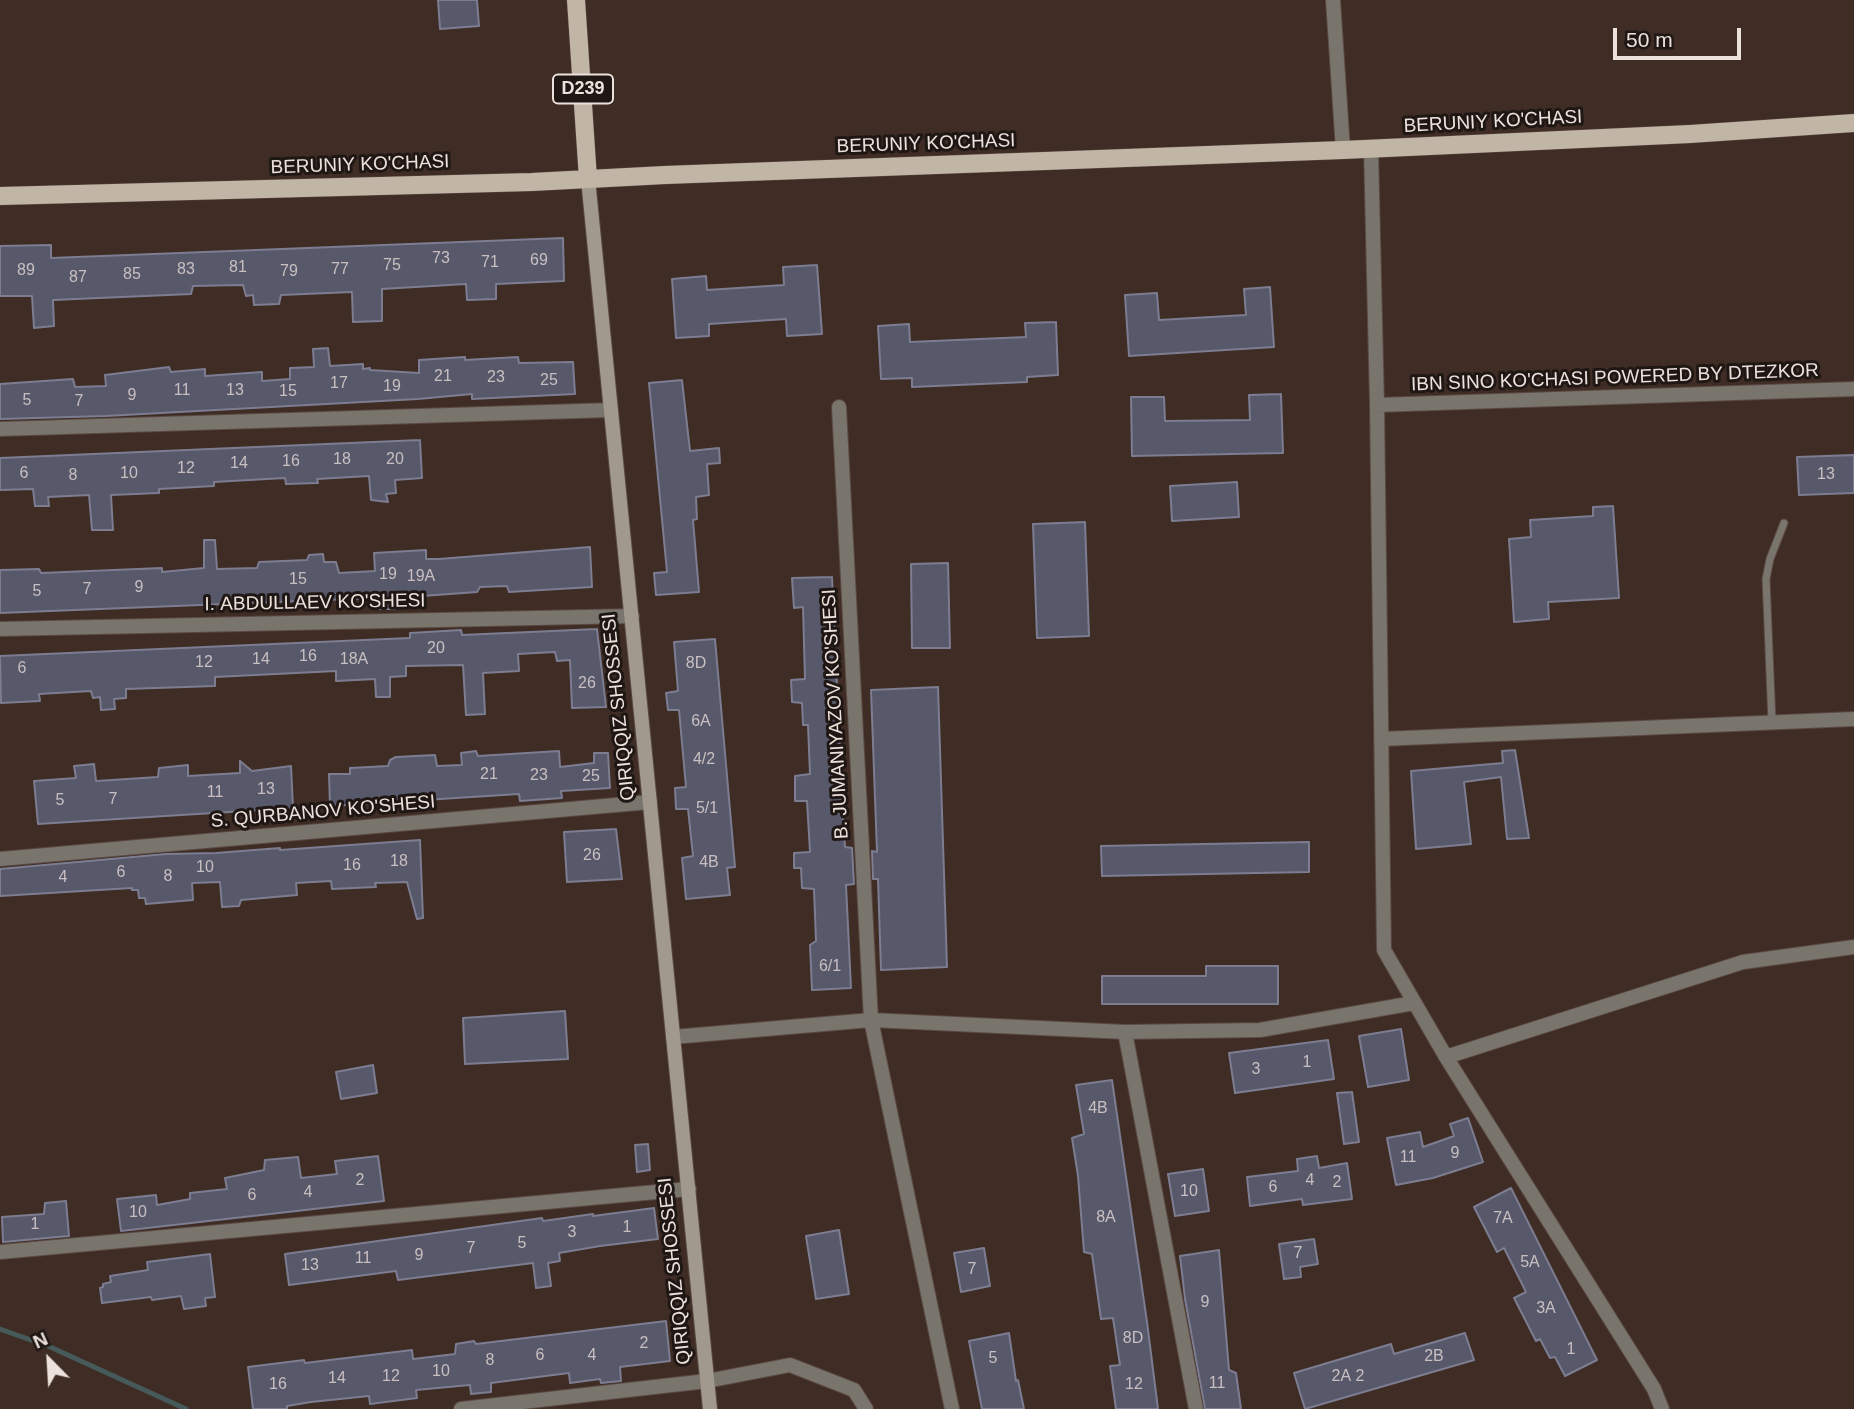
<!DOCTYPE html>
<html>
<head>
<meta charset="utf-8">
<style>
  body { margin:0 }
  #map { position:relative; width:1854px; height:1409px; overflow:hidden; background:#3e2c25; font-family:Arial,sans-serif }
  canvas { display:block }
  .north { position:absolute; left:14px; top:1325px; width:70px; height:70px; -webkit-text-stroke:5px #1f1714; paint-order:stroke; rotate:336deg; font-size:19px; font-weight:700; line-height:28px; text-align:center; color:#ede1dc }
  .north::after { content:''; display:block; margin:auto; width:24px; height:32px; background:#ede1dc; clip-path:polygon(50% 0,100% 100%,50% 72%,0 100%) }
  .scale { position:absolute; left:1613px; top:28px; width:128px; height:32px; box-sizing:border-box; border:4px solid #ede1dc; border-top:0; padding-left:9px; font-size:21px; line-height:24px; white-space:nowrap; color:#ede1dc; -webkit-text-stroke:5px #1f1714; paint-order:stroke }
</style>
</head>
<body>
<div id="map">
<canvas width="1854" height="1409"></canvas>
<div class="north">N</div>
<div class="scale">50 m</div>
</div>
<script>
const ctx = document.querySelector('canvas').getContext('2d');
ctx.lineJoin = 'round';
const shape = rows => new Path2D(rows.map(r => 'M' + r).join(''));
function strokePath(path, color, width, dash) { ctx.strokeStyle = color; ctx.lineWidth = width; ctx.lineCap = dash ? 'butt' : 'round'; ctx.setLineDash(dash || []); ctx.stroke(path); }
function paint(path, color) { ctx.fillStyle = color; ctx.fill(path, 'evenodd'); }
function drawText(font, color, halo, rows, align = 'center') {
  ctx.font = font + ' Arial,sans-serif'; ctx.lineWidth = 6; ctx.setLineDash([]); ctx.textBaseline = 'middle'; ctx.strokeStyle = halo; ctx.fillStyle = color; for (const [text, x, y, turn = 0] of rows) {
    ctx.save(); ctx.translate(x, y); ctx.rotate((+turn || 0) * Math.PI / 180); ctx.textAlign = isNaN(turn) ? turn : align; if (halo) ctx.strokeText(text, 0, 0); ctx.fillText(text, 0, 0); ctx.restore();
  }
}
strokePath(shape([
  [0,1329,48,1346,186,1409]
]), '#475a5a', 5);
const building = shape([
  [438,0,477,0,479,26,440,29,438,0],
  [563,238,564,281,496,284,496,299,467,300,466,284,382,289,382,321,353,322,352,292,281,295,279,304,254,305,253,295,246,296,243,285,193,286,191,294,53,300,54,326,34,328,32,296,0,296,0,246,51,245,51,258,563,238],
  [817,265,822,334,787,336,786,319,709,324,709,336,676,338,672,279,706,276,707,290,784,285,783,267,817,265],
  [1270,287,1274,347,1129,356,1125,295,1157,293,1159,320,1246,315,1244,289,1270,287],
  [1056,322,1058,375,1027,377,1027,382,912,387,912,378,881,379,878,326,909,324,910,342,1026,337,1025,323,1056,322],
  [328,348,330,366,363,364,363,369,370,368,370,370,419,373,419,360,465,357,465,360,518,357,519,363,573,362,575,394,472,399,472,394,418,399,106,416,0,419,0,384,73,379,75,387,106,386,105,375,169,367,171,372,205,369,205,376,262,372,262,381,290,379,290,368,314,367,313,349,328,348],
  [682,380,690,451,719,448,720,463,707,464,709,495,696,497,697,519,693,520,699,592,656,595,654,573,667,572,649,383,682,380],
  [1281,394,1283,453,1132,456,1131,397,1164,397,1165,421,1250,420,1249,395,1281,394],
  [420,440,422,478,395,480,396,493,386,494,388,502,371,500,369,476,317,479,318,483,286,484,285,478,214,482,214,486,159,489,159,493,111,495,113,530,92,530,89,495,48,497,49,506,35,506,33,489,0,490,0,458,420,440],
  [1854,455,1854,493,1799,495,1797,457,1854,455],
  [1237,482,1239,517,1172,521,1170,486,1237,482],
  [1613,506,1619,598,1548,602,1549,619,1514,622,1509,539,1531,537,1530,520,1593,516,1593,507,1613,506],
  [1085,522,1089,636,1037,638,1033,524,1085,522],
  [204,540,215,540,217,569,257,568,259,562,307,560,309,555,323,554,324,562,336,562,339,573,375,571,374,553,426,550,426,559,439,559,590,547,592,587,509,592,507,586,480,587,477,592,395,598,395,609,376,609,375,598,0,613,0,570,39,569,41,573,162,568,162,572,204,568,204,540],
  [948,563,950,648,912,648,911,564,948,563],
  [832,577,843,818,845,847,852,848,854,884,846,885,851,988,812,990,810,945,816,941,814,889,802,888,801,868,794,868,794,853,810,852,807,801,795,801,795,776,810,774,808,725,803,725,802,703,792,702,791,680,805,679,803,607,794,608,792,578,832,577],
  [597,629,606,707,572,708,570,660,557,661,555,652,518,654,519,671,483,673,485,714,466,715,463,665,406,666,406,676,390,677,390,697,376,697,375,679,336,681,336,671,215,677,215,686,126,689,126,698,114,699,115,709,101,710,100,697,93,698,91,691,39,694,40,701,1,703,0,656,410,638,410,633,461,630,462,635,597,629],
  [715,639,735,867,727,868,730,895,686,899,682,858,693,856,688,809,676,809,675,788,686,787,679,710,668,710,666,693,678,691,674,642,715,639],
  [938,687,947,967,881,970,878,879,873,879,872,851,877,852,871,690,938,687],
  [1515,750,1529,838,1507,839,1501,777,1464,782,1471,844,1416,849,1411,771,1503,763,1502,751,1515,750],
  [476,751,478,756,559,751,560,767,594,763,594,753,608,753,610,788,561,791,562,798,520,801,519,794,330,806,329,774,350,774,350,768,388,766,390,760,396,757,435,755,437,766,462,765,461,753,476,751],
  [240,761,252,771,291,766,293,808,38,824,34,781,76,778,74,766,94,764,96,781,158,777,159,768,188,765,188,776,240,773,240,761],
  [616,829,622,879,567,882,564,832,616,829],
  [420,840,423,918,417,919,407,882,375,883,376,887,332,889,331,881,296,883,297,895,241,900,239,906,222,907,220,882,192,883,193,900,146,904,145,898,139,898,138,890,132,890,132,888,0,896,0,869,166,854,216,853,280,848,280,850,420,840],
  [1309,842,1309,872,1102,876,1101,846,1309,842],
  [1206,966,1278,966,1278,1004,1102,1004,1102,976,1206,976,1206,966],
  [565,1011,568,1059,465,1064,463,1018,565,1011],
  [1401,1029,1409,1080,1368,1087,1359,1036,1401,1029],
  [1328,1040,1334,1079,1235,1093,1229,1053,1328,1040],
  [373,1065,377,1093,341,1099,336,1072,373,1065],
  [1112,1080,1147,1322,1158,1409,1116,1409,1110,1366,1120,1365,1113,1318,1101,1319,1092,1254,1084,1252,1078,1176,1072,1138,1084,1134,1076,1085,1112,1080],
  [1352,1092,1359,1142,1344,1144,1337,1093,1352,1092],
  [1468,1118,1483,1162,1433,1178,1396,1185,1387,1138,1420,1132,1423,1147,1454,1136,1450,1124,1468,1118],
  [648,1144,650,1170,637,1172,635,1145,648,1144],
  [378,1156,384,1201,121,1231,117,1199,156,1195,157,1205,190,1199,190,1193,227,1189,225,1178,264,1170,265,1160,298,1157,301,1178,337,1174,335,1161,378,1156],
  [1317,1156,1319,1168,1347,1163,1352,1199,1303,1205,1302,1199,1250,1206,1247,1177,1298,1171,1297,1159,1317,1156],
  [1203,1169,1209,1211,1175,1216,1168,1174,1203,1169],
  [1511,1188,1597,1360,1565,1376,1555,1357,1550,1358,1540,1339,1536,1341,1514,1298,1526,1292,1504,1248,1497,1252,1474,1207,1511,1188],
  [66,1201,69,1236,3,1242,2,1217,44,1214,45,1203,66,1201],
  [654,1208,658,1239,600,1246,559,1253,560,1261,548,1263,551,1286,536,1288,533,1263,398,1280,396,1271,289,1285,285,1254,542,1218,543,1221,593,1214,593,1216,654,1208],
  [839,1230,849,1294,816,1299,806,1236,839,1230],
  [1314,1239,1318,1264,1300,1267,1301,1277,1284,1279,1279,1244,1314,1239],
  [984,1248,990,1286,961,1292,954,1253,984,1248],
  [1219,1250,1229,1370,1236,1373,1241,1409,1205,1409,1185,1299,1180,1256,1219,1250],
  [210,1254,215,1297,205,1298,206,1306,184,1309,181,1296,152,1300,151,1297,102,1303,100,1288,103,1287,103,1284,111,1282,110,1276,148,1270,147,1262,210,1254],
  [666,1321,670,1361,620,1367,621,1381,601,1383,600,1379,570,1383,569,1373,491,1383,491,1392,471,1394,470,1385,416,1390,417,1398,370,1404,369,1396,311,1402,287,1406,287,1409,253,1409,248,1367,304,1360,305,1363,412,1350,413,1359,455,1354,456,1344,474,1341,476,1344,666,1321],
  [1009,1333,1016,1381,1018,1380,1024,1409,982,1409,969,1341,1009,1333],
  [1465,1333,1474,1360,1305,1409,1294,1373,1391,1344,1394,1354,1465,1333]
]);
paint(building, '#58586b');
strokePath(building, '#7c7d91', 2);
const service = shape([
  [1772,722,1766,579,1770,559,1784,523]
]);
const minor = shape([
  [1333,0,1343,150],
  [1371,149,1377,405,1384,950,1446,1057,1654,1389,1662,1409],
  [1377,405,1854,389],
  [839,407,871,1020,952,1409],
  [0,429,611,410],
  [0,629,632,616],
  [1381,739,1854,719],
  [0,859,650,802],
  [1125,1032,1196,1409],
  [673,1037,871,1020,1125,1032,1260,1030,1414,1003],
  [1446,1057,1743,962,1854,947],
  [0,1252,689,1189],
  [461,1409,707,1381,790,1365,854,1390,866,1409]
]);
const secondary = shape([
  [588,179,710,1409]
]);
const primary = shape([
  [576,0,588,179],
  [0,196,532,182,665,175,1343,150,1690,134,1854,123]
]);
strokePath(service, '#5a4942', 9);
strokePath(minor, '#5a4942', 16);
strokePath(secondary, '#5a4942', 16);
strokePath(primary, '#5a4942', 19);
strokePath(service, '#79746c', 7);
strokePath(minor, '#79746c', 14);
strokePath(secondary, '#a1998d', 14);
strokePath(primary, '#c1b6a6', 18);
drawText('16px', '#c8bfc0', null, [
  ["73",441,259],
  ["69",539,261],
  ["71",490,263],
  ["75",392,266],
  ["81",238,268],
  ["83",186,270],
  ["77",340,270],
  ["89",26,271],
  ["79",289,272],
  ["85",132,275],
  ["87",78,278],
  ["21",443,377],
  ["23",496,378],
  ["25",549,381],
  ["17",339,384],
  ["19",392,387],
  ["11",182,391],
  ["13",235,391],
  ["15",288,392],
  ["9",132,396],
  ["5",27,401],
  ["7",79,402],
  ["18",342,460],
  ["20",395,460],
  ["16",291,462],
  ["14",239,464],
  ["12",186,469],
  ["6",24,474],
  ["10",129,474],
  ["13",1826,475],
  ["8",73,476],
  ["19",388,575],
  ["19A",421,577],
  ["15",298,580],
  ["9",139,588],
  ["7",87,590],
  ["5",37,592],
  ["20",436,649],
  ["16",308,657],
  ["14",261,660],
  ["18A",354,660],
  ["12",204,663],
  ["8D",696,664],
  ["6",22,669],
  ["26",587,684],
  ["6A",701,722],
  ["4/2",704,760],
  ["21",489,775],
  ["23",539,776],
  ["25",591,777],
  ["13",266,790],
  ["11",215,793],
  ["7",113,800],
  ["5",60,801],
  ["5/1",707,809],
  ["26",592,856],
  ["18",399,862],
  ["4B",709,863],
  ["16",352,866],
  ["10",205,868],
  ["6",121,873],
  ["8",168,877],
  ["4",63,878],
  ["6/1",830,967],
  ["1",1307,1063],
  ["3",1256,1070],
  ["4B",1098,1109],
  ["9",1455,1154],
  ["11",1408,1158],
  ["2",360,1181],
  ["4",1310,1181],
  ["2",1337,1183],
  ["6",1273,1188],
  ["10",1189,1192],
  ["4",308,1193],
  ["6",252,1196],
  ["10",138,1213],
  ["8A",1106,1218],
  ["7A",1503,1219],
  ["1",35,1225],
  ["1",627,1228],
  ["3",572,1233],
  ["5",522,1244],
  ["7",471,1249],
  ["7",1298,1254],
  ["9",419,1256],
  ["11",363,1259],
  ["5A",1530,1263],
  ["13",310,1266],
  ["7",972,1270],
  ["9",1205,1303],
  ["3A",1546,1309],
  ["8D",1133,1339],
  ["2",644,1344],
  ["1",1571,1350],
  ["6",540,1356],
  ["4",592,1356],
  ["2B",1434,1357],
  ["5",993,1359],
  ["8",490,1361],
  ["10",441,1372],
  ["12",391,1377],
  ["2A 2",1348,1377],
  ["14",337,1379],
  ["11",1217,1384],
  ["16",278,1385],
  ["12",1134,1385]
]);
for (const [x, y, w] of [
  [583,89,60]
]) { const box = new Path2D(); box.roundRect(x - w / 2, y - 14.5, w, 29, 5); ctx.fillStyle = '#1f1714'; ctx.fill(box); strokePath(box, '#ede1dc', 2); }
drawText('bold 18px', '#ede1dc', null, [
  ["D239",583,89]
]);
drawText('19px', '#ede1dc', '#1f1714', [
  ["BERUNIY KO'CHASI",1493,122,-3],
  ["BERUNIY KO'CHASI",926,144,-2],
  ["BERUNIY KO'CHASI",360,165,-2],
  ["IBN SINO KO'CHASI POWERED BY DTEZKOR",1615,378,-2],
  ["I. ABDULLAEV KO'SHESI",315,603,-1],
  ["QIRIQQIZ SHOSSESI",619,707,-96],
  ["B. JUMANIYAZOV KO'SHESI",836,714,-93],
  ["S. QURBANOV KO'SHESI",323,812,-5],
  ["QIRIQQIZ SHOSSESI",675,1271,-96]
]);
</script>
</body>
</html>
